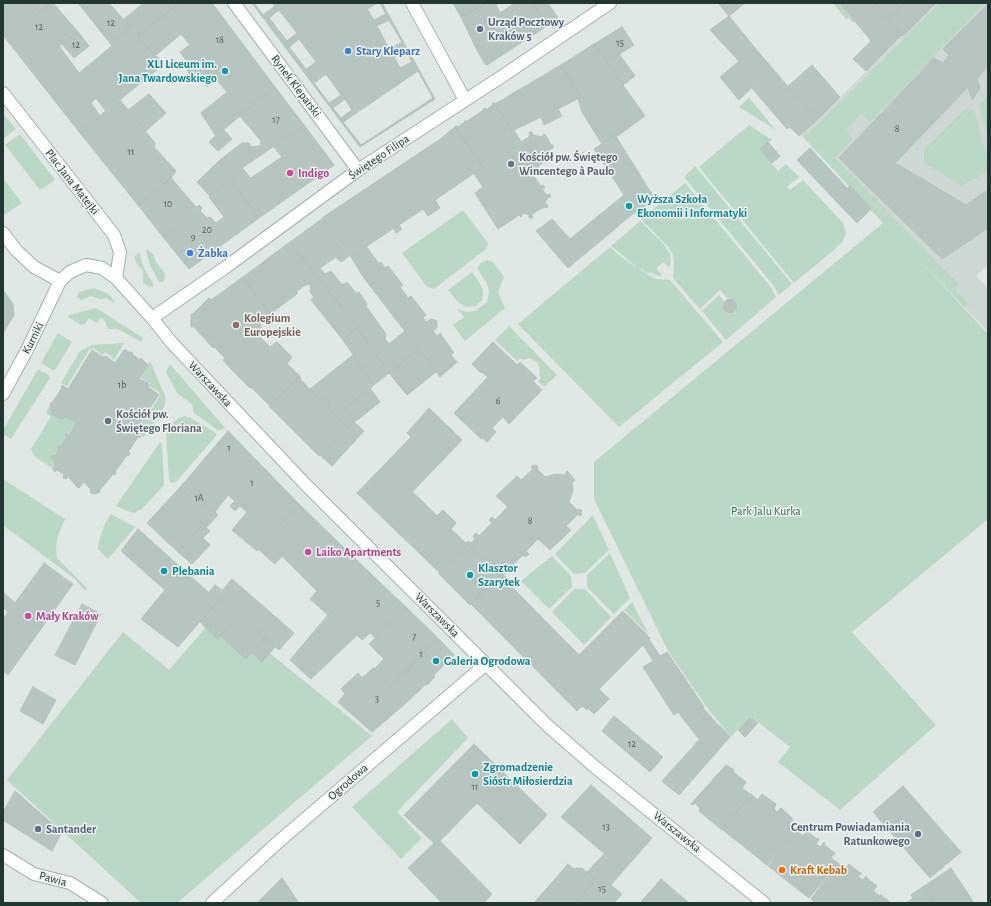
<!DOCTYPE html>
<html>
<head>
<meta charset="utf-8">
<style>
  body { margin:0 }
  #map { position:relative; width:991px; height:906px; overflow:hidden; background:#dfe8e5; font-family:"Alegreya Sans",sans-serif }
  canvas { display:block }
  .frame { position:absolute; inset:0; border:4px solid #223633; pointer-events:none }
</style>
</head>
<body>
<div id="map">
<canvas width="991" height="906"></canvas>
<div class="frame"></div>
</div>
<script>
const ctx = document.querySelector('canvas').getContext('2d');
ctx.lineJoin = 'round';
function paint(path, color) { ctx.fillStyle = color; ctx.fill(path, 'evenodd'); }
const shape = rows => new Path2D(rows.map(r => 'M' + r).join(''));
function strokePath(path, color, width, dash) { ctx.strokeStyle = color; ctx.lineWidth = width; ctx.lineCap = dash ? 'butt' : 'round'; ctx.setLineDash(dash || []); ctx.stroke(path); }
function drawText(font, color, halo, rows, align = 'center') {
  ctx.font = font + ' "Alegreya Sans",sans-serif'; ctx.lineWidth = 3; ctx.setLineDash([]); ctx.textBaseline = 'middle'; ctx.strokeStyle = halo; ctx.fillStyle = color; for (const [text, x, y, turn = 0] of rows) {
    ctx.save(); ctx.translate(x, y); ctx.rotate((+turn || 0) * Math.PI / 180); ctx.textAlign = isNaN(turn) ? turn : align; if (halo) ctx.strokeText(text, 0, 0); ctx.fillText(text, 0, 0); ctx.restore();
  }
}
paint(shape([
  [936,3,988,3,988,265,976,276,988,288,988,332,801,135,817,120]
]), '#cdd8d4');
paint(shape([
  [833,3,840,3,855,21,853,23,849,18,846,19],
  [940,3,985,3,870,122,861,114,846,130,853,139,835,158,959,284,954,288,968,303,966,309,920,261,988,334,988,519,852,632,936,725,840,810,778,762,790,747,750,716,731,737,706,706,668,651,594,499,594,462,883,223,804,138],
  [988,97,988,137,979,105],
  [749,98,776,130,739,107],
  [965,109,974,110,988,162,988,171,962,186,924,163,924,150],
  [3,113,16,129,3,139],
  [749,125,772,140,760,149,778,171,786,164,799,177,787,187,790,190,803,180,843,223,846,233,843,241,834,250,794,283,699,167],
  [20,134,55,180,40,190,5,145],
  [695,166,792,284,779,295,773,285,684,177],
  [3,178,22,203,4,215,3,213],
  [685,183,770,286,776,297,726,340,702,311,719,295,724,301,722,305,724,311,729,314,735,312,738,306,736,301,730,298,727,298,720,290,700,309,673,278,674,261,673,255,669,248,641,219],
  [463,210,488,243,486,249,434,289,427,287,402,253],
  [640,221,663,243,671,256,670,256,671,262,669,268,664,262,656,268,662,275,659,276,649,272,649,274,638,268,611,246],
  [610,247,624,259,648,275,656,279,670,280,723,342,619,427,518,324],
  [148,250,153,254,156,262,164,272,165,278,163,282,159,282,150,265,146,251],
  [139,252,144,268,154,286,149,287,143,283,143,270,138,266,135,259,135,256],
  [487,260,493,262,504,277,498,292,505,308,465,341,453,325,464,317,457,309,467,312,475,311,487,302,489,291,487,284,477,268,481,263],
  [472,272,481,285,483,290,483,295,482,300,476,306,466,307,459,303,448,290],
  [93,288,102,291,107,293,112,298,114,303,106,298,100,299,91,296,81,300,77,297,79,292],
  [96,308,143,338,141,342,118,329,109,329,107,327,105,321,101,318,97,323,89,318,85,324,81,325,68,317,69,315],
  [509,326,557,375,544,387,538,381,541,378,539,375,540,370,537,362,530,358,523,360,520,358,517,361,495,340],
  [58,333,72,342,55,370,52,370,41,363],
  [124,343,114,360,112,359,113,358,105,352,103,355,93,348,90,349,67,386,61,383,80,351,92,345],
  [150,361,166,398,164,407,144,437,134,431,149,411,151,410,160,396,159,392,149,386,150,383,141,378],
  [170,364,225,428,221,430,218,430,194,413,192,404,177,393,166,372],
  [38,369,49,375,50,378,11,439,3,434,3,430],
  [50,405,52,414,60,419,68,417,76,423,68,434,66,433,65,435,67,437,60,447,58,446,56,448,59,450,55,456,52,455,51,458,54,459,56,467,53,469,34,456,31,449,51,416,46,413],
  [185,416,191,418,216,433,216,436,176,482,171,483,169,480,166,434,174,422,179,418],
  [160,442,162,444,164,485,142,509,134,513,127,511,116,506],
  [3,479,65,519,57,538,56,548,57,558,86,587,87,590,84,590,75,579,3,525],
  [111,514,135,527,108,559,98,549,99,541,105,523],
  [593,515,609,550,585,573,574,574,555,554],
  [610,553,630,598,614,614,587,587,587,575],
  [552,556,571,576,572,587,549,609,521,581],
  [574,589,585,589,611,617,584,645,552,612],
  [632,602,649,635,624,610],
  [219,612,372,736,177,903,141,903,7,780,123,632,169,670],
  [452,719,468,738,397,812,422,838,401,859,352,807]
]), '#bad7c5');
const building = shape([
  [3,3,25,3,35,15,50,3,53,3,78,32,59,46,79,73,112,46,110,43,130,27,124,19,144,3,180,3,137,37,164,64,106,111,96,98,91,103,100,116,80,133,3,35,3,3],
  [27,3,50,3,35,15,26,4,27,3],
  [78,3,109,3,130,27,110,43,78,3],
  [180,3,212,3,275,87,216,136,201,113,227,92,216,79,207,87,199,76,194,79,184,66,188,63,180,52,190,45,181,34,156,55,137,37,180,3],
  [252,3,382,3,435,99,360,147,252,3],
  [254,3,272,3,275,6,263,15,254,3],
  [378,3,380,3,386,14,374,20,367,9,378,3],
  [453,3,487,3,461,17,453,3],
  [487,3,499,3,496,5,500,13,515,3,533,3,547,26,487,65,485,64,477,50,461,17,487,3],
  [533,3,548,3,558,18,547,26,533,3],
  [718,3,745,3,729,16,718,3],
  [840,3,875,3,902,35,884,53,871,41,840,3],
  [875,3,905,3,888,18,875,3],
  [905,3,936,3,903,36,888,18,905,3],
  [988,4,988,66,977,78,980,88,972,100,968,87,895,163,966,205,988,190,988,228,942,259,839,158,934,58,943,63,949,55,943,49,988,4],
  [279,10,297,33,287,41,269,18,279,10],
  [729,16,755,48,739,61,710,30,729,16],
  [389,20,402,42,389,49,377,26,389,20],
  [622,27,634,45,607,62,594,44,622,27],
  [78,32,89,46,74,58,62,44,78,32],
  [299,39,316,62,306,69,289,47,299,39],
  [871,41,884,53,866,71,853,59,871,41],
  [594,44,645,116,616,137,615,135,602,144,582,112,578,99,581,97,561,65,594,44],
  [755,48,772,68,739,100,720,77,755,48],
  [406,50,412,62,400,68,394,57,406,50],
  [619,54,635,76,623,85,607,62,619,54],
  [561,65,581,97,558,109,562,116,544,125,541,117,512,131,495,104,561,65],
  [812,65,840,97,817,120,788,86,812,65],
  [772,68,809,111,787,129,751,87,772,68],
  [418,71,433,98,361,145,343,122,418,71],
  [326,74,341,95,329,103,314,83,326,74],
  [275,87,304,125,264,153,260,146,261,141,240,116,275,87],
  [149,94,166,113,146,131,128,110,149,94],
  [119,99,155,143,154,147,176,171,171,178,138,205,80,133,119,99],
  [345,99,352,110,341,118,333,108,345,99],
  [494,103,512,131,514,130,521,142,530,136,529,132,532,132,533,135,542,137,544,134,546,136,551,145,553,145,553,148,550,149,548,158,551,160,550,162,547,160,538,166,540,170,538,171,536,168,531,172,541,186,543,185,545,187,542,189,546,195,550,194,551,197,547,198,545,203,548,206,547,208,544,207,532,214,533,218,529,218,529,215,523,213,521,217,519,215,498,229,475,193,483,187,474,174,483,167,455,127,457,126,458,127,465,122,464,121,467,121,484,110,483,109,485,108,486,110,493,105,492,104,494,103],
  [809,111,817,120,799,136,790,127,809,111],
  [304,125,334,165,259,218,230,179,242,168,251,178,282,157,273,146,304,125],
  [455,127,483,167,435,200,440,208,428,216,423,209,399,225,402,229,396,233,394,228,351,257,322,218,439,140,455,127],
  [223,129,232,139,218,151,209,142,223,129],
  [615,135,655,199,636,214,635,212,568,268,536,231,552,219,570,239,624,195,594,149,615,135],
  [768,142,780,156,772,163,760,149,768,142],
  [242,143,249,143,251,147,260,146,264,153,242,168,210,196,197,182,221,159,242,143],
  [810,148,847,188,835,200,797,160,810,148],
  [171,178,197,208,163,237,138,205,171,178],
  [230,179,259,218,189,269,163,237,199,205,202,208,200,211,207,218,210,217,216,223,224,217,209,197,230,179],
  [850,186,871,209,857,223,835,200,850,186],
  [322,219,349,256,341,262,336,257,320,268,325,274,329,272,332,272,342,285,347,282,356,293,359,292,367,304,366,306,386,334,385,339,389,344,405,331,419,349,389,373,358,328,290,242,322,219],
  [290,242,358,328,343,340,311,300,314,297,310,292,311,285,307,284,297,291,297,294,270,314,243,277,290,242],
  [366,246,379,264,381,262,385,268,388,266,403,285,400,287,408,298,411,296,426,315,423,318,426,322,431,319,437,321,437,328,433,331,437,336,440,333,454,353,451,355,457,362,440,377,364,278,351,257,366,246],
  [243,277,270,314,259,322,261,325,261,332,258,335,270,347,277,342,292,357,287,364,300,376,270,406,251,387,250,388,232,370,223,360,225,358,214,347,213,348,194,327,191,327,191,314,193,314,209,298,211,300,243,277],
  [3,290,13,304,14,315,3,333,3,290],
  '723 306a7 7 0 1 1 14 0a7 7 0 1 1-14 0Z',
  [358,328,389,373,374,385,343,340,358,328],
  [493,342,517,365,520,362,537,378,533,381,542,390,509,424,503,417,492,428,496,432,487,442,482,438,481,439,454,413,488,377,482,372,481,373,472,364,493,342],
  [419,349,436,372,407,395,389,373,419,349],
  [92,350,103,357,106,356,115,363,124,350,126,350,130,353,131,352,133,353,132,354,140,360,141,358,148,365,139,379,148,383,149,385,148,387,159,395,133,432,141,437,140,438,138,437,128,452,130,453,128,456,127,455,115,472,116,473,115,475,113,474,99,491,100,492,95,494,93,493,92,494,90,492,91,490,84,482,79,488,77,487,67,475,67,478,65,479,63,478,64,474,57,470,55,472,54,471,53,469,56,467,54,459,51,458,52,455,55,456,59,450,57,448,58,446,60,447,67,437,65,435,66,433,69,435,76,423,68,417,60,419,52,414,50,404,51,402,52,403,62,388,61,387,62,385,68,389,92,350],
  [353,355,374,385,344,409,355,421,348,428,328,408,330,405,321,396,319,399,310,389,353,355],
  [300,376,300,379,319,399,321,396,330,405,328,408,347,428,319,456,269,406,300,376],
  [370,388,380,402,356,421,344,409,370,388],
  [429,408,462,440,412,492,420,499,393,528,357,493,411,437,407,433,429,408],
  [354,422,364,431,332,466,320,455,354,422],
  [228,431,299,504,257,551,232,530,247,512,240,506,235,511,230,506,235,501,228,495,215,512,183,484,228,431],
  [533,465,534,466,536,465,538,467,537,469,545,477,556,474,565,475,567,471,568,472,575,480,572,483,573,491,569,502,577,510,580,509,582,511,580,512,582,514,580,516,578,514,566,526,571,530,550,550,538,539,526,551,529,554,526,557,523,555,510,567,513,570,510,573,508,571,503,575,506,577,504,579,466,543,469,541,471,543,475,539,473,536,476,533,479,536,492,523,489,520,492,517,495,520,507,508,507,506,496,496,517,476,521,480,533,469,531,467,533,465],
  [183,484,215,512,178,552,147,523,183,484],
  [420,499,437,516,443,510,456,523,451,529,468,545,440,573,393,528,420,499],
  [299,504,370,573,328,615,310,599,317,591,282,556,275,564,258,549,299,504],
  [215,512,218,515,206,528,210,531,203,538,210,545,192,564,178,552,215,512],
  [138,529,218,601,178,647,141,619,165,590,121,551,138,529],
  [468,545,504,579,503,580,500,578,496,582,495,581,470,605,439,574,468,545],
  [44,563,73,584,8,675,3,671,3,619,8,612,3,607,3,592,15,603,44,563],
  [370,573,407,608,375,638,370,633,362,640,357,635,311,679,290,660,328,615,370,573],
  [500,578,510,585,579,655,623,611,650,638,649,639,660,656,667,652,704,707,698,711,705,720,691,729,678,712,674,715,643,667,653,661,643,645,599,689,609,699,594,714,588,708,587,710,582,706,577,711,471,604,495,581,496,582,500,578],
  [232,579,294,633,279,650,220,599,218,601,215,599,232,579],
  [215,585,222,590,215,599,208,593,215,585],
  [220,599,239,615,218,639,200,622,220,599],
  [82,604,101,614,75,665,55,655,82,604],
  [407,608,438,638,391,686,374,669,384,659,369,644,407,608],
  [239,615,265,638,246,659,221,636,239,615],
  [265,638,275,647,262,662,252,652,265,638],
  [438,638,454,655,434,675,435,677,427,685,426,684,406,703,391,686,438,638],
  [373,668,406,703,372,732,338,702,345,694,341,689,358,673,362,678,373,668],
  [33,687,56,700,43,724,20,711,33,687],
  [703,708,719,726,703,744,691,729,705,720,698,711,703,708],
  [614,716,663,757,650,772,602,731,614,716],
  [750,717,758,723,745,737,738,730,750,717],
  [720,726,730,737,679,795,662,781,699,740,703,744,720,726],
  [474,744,547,815,520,844,477,803,436,845,404,815,474,744],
  [726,765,734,770,733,772,746,782,742,788,751,795,722,830,699,811,700,808,695,803,693,805,691,804,726,765],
  [591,785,652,838,624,870,561,817,591,785],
  [903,786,961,852,930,878,873,812,903,786],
  [15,791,62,832,52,851,3,820,3,812,15,791],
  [751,794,758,800,762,794,776,804,774,809,777,812,781,808,793,819,789,824,796,830,767,865,723,830,751,794],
  [796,830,803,836,807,831,817,839,818,838,819,839,816,844,820,847,824,842,825,844,824,845,835,853,831,858,838,863,809,898,768,866,796,830],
  [440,841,492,894,484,903,442,903,408,868,434,843,436,845,440,841],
  [604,854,624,870,611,885,596,880,587,872,604,854],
  [838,863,845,869,849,864,860,873,862,873,858,877,863,880,866,876,867,878,877,886,873,891,880,896,875,903,815,903,811,899,838,863],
  [568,864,574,869,576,868,582,868,596,880,576,903,534,903,568,864],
  [951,868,974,903,934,903,923,887,951,868],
  [282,878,299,903,257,903,282,878],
  [661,879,688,902,690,903,640,903,661,879],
  [596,880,611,885,622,894,614,903,576,903,596,880],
  [923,887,934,903,906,903,913,898,911,895,923,887],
  [881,895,891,903,875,903,881,895]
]);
paint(building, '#b7c5c1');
strokePath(building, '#b2c1bc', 1);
const minor = shape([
  [234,3,358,170],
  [412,3,465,100],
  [3,93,114,235,120,252,116,278],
  [3,233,16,250,34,267,60,281],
  [152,318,226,267,358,170,501,77,610,3],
  [3,394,27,350,60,281,70,272,86,265,102,268,116,278,152,318,172,343,306,485,548,726,595,767,764,903],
  [3,855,34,874,70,883,102,903],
  [212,903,277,843,486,664]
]);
strokePath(minor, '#a3afac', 14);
strokePath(minor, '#fff', 12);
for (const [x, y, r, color] of [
  [480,29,4,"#5c6f8a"],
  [348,51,4,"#3f7fe0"],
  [225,71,4,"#0f9aa8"],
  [511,164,4,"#6b7280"],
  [290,173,4,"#d1479c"],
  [629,206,4,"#0f9aa8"],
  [190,253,4,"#3f7fe0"],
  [236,325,4,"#8d6e63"],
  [108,421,4,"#6b7280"],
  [308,552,4,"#d1479c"],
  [164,571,4,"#0f9aa8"],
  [470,575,4,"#0f9aa8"],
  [28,616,4,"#d1479c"],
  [436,661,4,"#0f9aa8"],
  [475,774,4,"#0f9aa8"],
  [38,829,4,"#5c6f8a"],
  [918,834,4,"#5c6f8a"],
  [782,870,4,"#e8710a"]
]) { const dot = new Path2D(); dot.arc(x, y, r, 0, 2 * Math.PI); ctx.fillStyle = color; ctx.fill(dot); strokePath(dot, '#eff5f3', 1.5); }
drawText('10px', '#475a56', null, [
  ["12",111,23],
  ["12",39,27],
  ["18",220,40],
  ["15",620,43],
  ["12",76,45],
  ["17",276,120],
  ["8",897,129],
  ["11",131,152],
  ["10",168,204],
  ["20",207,230],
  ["9",193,237],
  ["1b",122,385],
  ["6",498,401],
  ["1",229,448],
  ["1",252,483],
  ["1A",199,498],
  ["8",530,521],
  ["5",378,603],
  ["7",414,637],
  ["1",421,654],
  ["3",377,699],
  ["12",632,744],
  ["11",475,787],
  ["13",606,827],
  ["15",602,889]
]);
drawText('bold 12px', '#4e5e75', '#eff5f3', [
  ["Urząd Pocztowy",488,22],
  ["Kraków 5",488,36],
  ["Centrum Powiadamiania",910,827,"right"],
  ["Ratunkowego",910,841,"right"],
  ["Santander",46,829]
], 'left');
drawText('bold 12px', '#366cbe', '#eff5f3', [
  ["Stary Kleparz",356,51],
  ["Żabka",198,253]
], 'left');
drawText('bold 12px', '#0d838f', '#eff5f3', [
  ["XLI Liceum im.",217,64,"right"],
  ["Jana Twardowskiego",217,78,"right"],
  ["Wyższa Szkoła",637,199],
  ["Ekonomii i Informatyki",637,213],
  ["Klasztor",478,568],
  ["Szarytek",478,582],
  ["Plebania",172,571],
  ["Galeria Ogrodowa",444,661],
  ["Zgromadzenie",483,767],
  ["Sióstr Miłosierdzia",483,781]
], 'left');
drawText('12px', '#223633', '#eff5f3', [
  ["Rynek Kleparski",296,86,53],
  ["Świętego Filipa",379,157,-34],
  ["Plac Jana Matejki",72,182,52],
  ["Kurniki",33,338,-63],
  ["Warszawska",210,384,47],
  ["Warszawska",437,615,45],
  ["Ogrodowa",348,782,-41],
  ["Warszawska",677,832,39],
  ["Pawia",53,879,15]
]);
drawText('bold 12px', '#5b616d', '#eff5f3', [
  ["Kościół pw. Świętego",519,157],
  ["Wincentego à Paulo",519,171],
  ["Kościół pw.",116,414],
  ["Świętego Floriana",116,428]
], 'left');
drawText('bold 12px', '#b23c85', '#eff5f3', [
  ["Indigo",298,173],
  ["Laiko Apartments",316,552],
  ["Mały Kraków",36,616]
], 'left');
drawText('bold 12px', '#785e54', '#eff5f3', [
  ["Kolegium",244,318],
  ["Europejskie",244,332]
], 'left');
drawText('12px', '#31684c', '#eff5f3', [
  ["Park Jalu Kurka",766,511]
]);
drawText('bold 12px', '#c56008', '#eff5f3', [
  ["Kraft Kebab",790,870]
], 'left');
</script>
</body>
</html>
